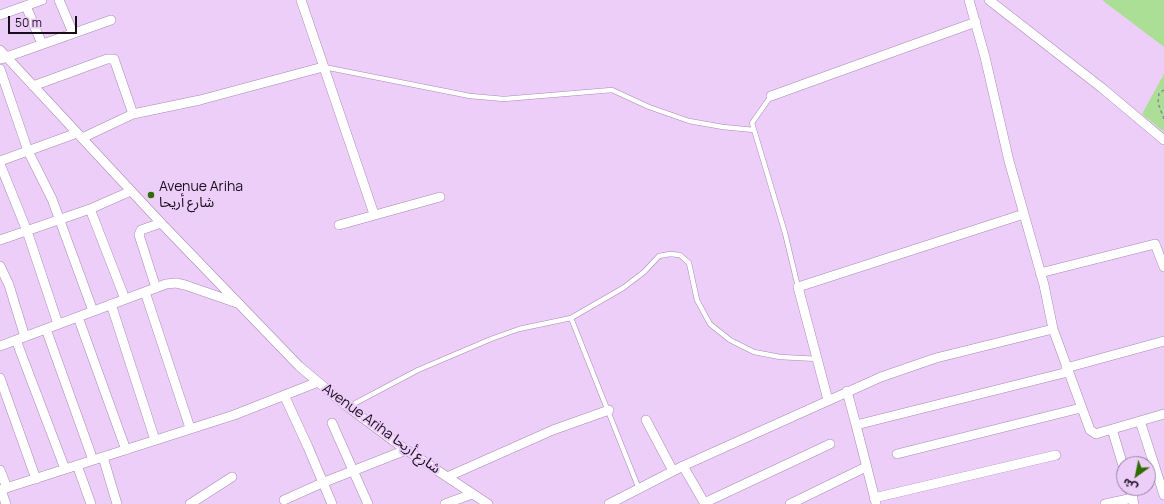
<!DOCTYPE html>
<html>
<head>
<meta charset="utf-8">
<style>
  body { margin:0 }
  #map { position:relative; width:1164px; height:504px; overflow:hidden; background:#edcef9; font-family:Manrope,"Noto Sans Arabic",sans-serif }
  canvas { display:block }
  .north { position:absolute; left:1116px; top:456px; width:40px; height:40px; box-sizing:border-box; background:#edcef9; border:1px solid #9781a0; border-radius:50%; rotate:213deg; font-size:11px; font-weight:700; line-height:16px; text-align:center; color:#170d1b }
  .north::after { content:''; display:block; margin:auto; width:14px; height:18px; background:#2f6d00; clip-path:polygon(50% 0,100% 100%,50% 72%,0 100%) }
  .scale { position:absolute; left:8px; top:16px; width:69px; height:18px; box-sizing:border-box; border:2px solid #170d1b; border-top:0; padding-left:5px; font-size:12px; line-height:14px; white-space:nowrap; color:#170d1b; -webkit-text-stroke:3px #edcef9; paint-order:stroke }
</style>
</head>
<body>
<div id="map">
<canvas width="1164" height="504"></canvas>
<div class="north">ش</div>
<div class="scale">50 m</div>
</div>
<script>
const ctx = document.querySelector('canvas').getContext('2d');
ctx.lineJoin = 'round';
function paint(path, color) { ctx.fillStyle = color; ctx.fill(path, 'evenodd'); }
const shape = rows => new Path2D(rows.map(r => 'M' + r).join(''));
function strokePath(path, color, width, dash) { ctx.strokeStyle = color; ctx.lineWidth = width; ctx.lineCap = dash ? 'butt' : 'round'; ctx.setLineDash(dash || []); ctx.stroke(path); }
function drawText(font, color, halo, rows, align = 'center') {
  ctx.font = font + ' Manrope,"Noto Sans Arabic",sans-serif'; ctx.lineWidth = 4; ctx.setLineDash([]); ctx.textBaseline = 'middle'; ctx.strokeStyle = halo; ctx.fillStyle = color; for (const [text, x, y, turn = 0] of rows) {
    ctx.save(); ctx.translate(x, y); ctx.rotate((+turn || 0) * Math.PI / 180); ctx.textAlign = isNaN(turn) ? turn : align; if (halo) ctx.strokeText(text, 0, 0); ctx.fillText(text, 0, 0); ctx.restore();
  }
}
paint(shape([
  [1102,0,1164,0,1164,47],
  [1164,74,1164,132,1142,114]
]), '#abdf95');
const lane = shape([
  [324,67,470,96,504,99,612,90,649,107,689,121,723,127,754,130],
  [771,96,752,123,785,233,798,287],
  [571,318,639,489],
  [348,407,418,370,491,339,519,329,571,318,623,288,644,272,659,256,670,254,680,255,689,263,697,300,710,324,730,340,754,352,780,357,818,359]
]);
const street = shape([
  [59,0,73,33],
  [301,0,374,214],
  [969,0,985,57,1009,161,1044,285,1053,329,1090,430,1096,434,1102,432,1164,414],
  [989,0,1102,88,1164,140],
  [26,6,42,44],
  [0,15,42,0],
  [0,50,161,223,299,366,348,407,399,445,488,504],
  [1,59,111,20],
  [0,69,28,151,52,199,93,311],
  [33,86,107,59,114,59,133,114],
  [771,96,976,22],
  [82,138,133,114,200,100,323,67],
  [0,161,77,133],
  [0,164,27,231,58,324],
  [90,209,125,299],
  [339,225,440,197],
  [0,240,90,209,131,191],
  [0,266,9,285,25,337],
  [1040,273,1155,244,1164,267],
  [156,288,139,235,141,230,161,223],
  [145,292,190,428],
  [111,304,155,440],
  [78,317,126,450],
  [46,329,93,460],
  [16,340,65,469],
  [0,346,166,284,176,283,185,285,237,303],
  [1066,368,1164,341],
  [0,378,36,479],
  [847,391,856,425,1068,372],
  [284,395,308,447,332,504],
  [828,400,798,287,1024,214],
  [646,420,673,471],
  [1140,421,1164,495],
  [332,423,368,504],
  [856,425,876,503],
  [1112,429,1124,469],
  [897,454,1081,408],
  [103,457,117,504],
  [77,465,91,504],
  [683,466,705,504],
  [0,470,7,488],
  [447,477,553,430,609,410],
  [1130,488,1134,504],
  [0,490,234,415,318,382],
  [1,490,6,504],
  [874,498,1056,455],
  [284,500,322,483,406,450],
  [704,503,830,444],
  [190,504,232,477],
  [445,504,472,494],
  [609,504,683,466,881,377,936,358,1053,329],
  [790,504,866,467],
  [1105,504,1133,498]
]);
strokePath(lane, '#a68ab1', 5.5);
strokePath(street, '#a68ab1', 10);
strokePath(shape([
  [1164,90,1159,93,1158,103,1164,119]
]), '#9781a0', 1.5, [3, 3]);
strokePath(lane, '#fff', 4.5);
strokePath(street, '#fff', 9);
for (const [x, y, r, color] of [
  [151,195,4,"#2f6d00"]
]) { const dot = new Path2D(); dot.arc(x, y, r, 0, 2 * Math.PI); ctx.fillStyle = color; ctx.fill(dot); strokePath(dot, '#edcef9', 1.5); }
drawText('14px', '#170d1b', '#edcef9', [
  ["Avenue Ariha",159,187],
  ["شارع أريحا",159,203]
], 'left');
drawText('14px', '#170d1b', '#edcef9', [
  ["Avenue Ariha شارع أريحا",381,429,36]
]);
</script>
</body>
</html>
